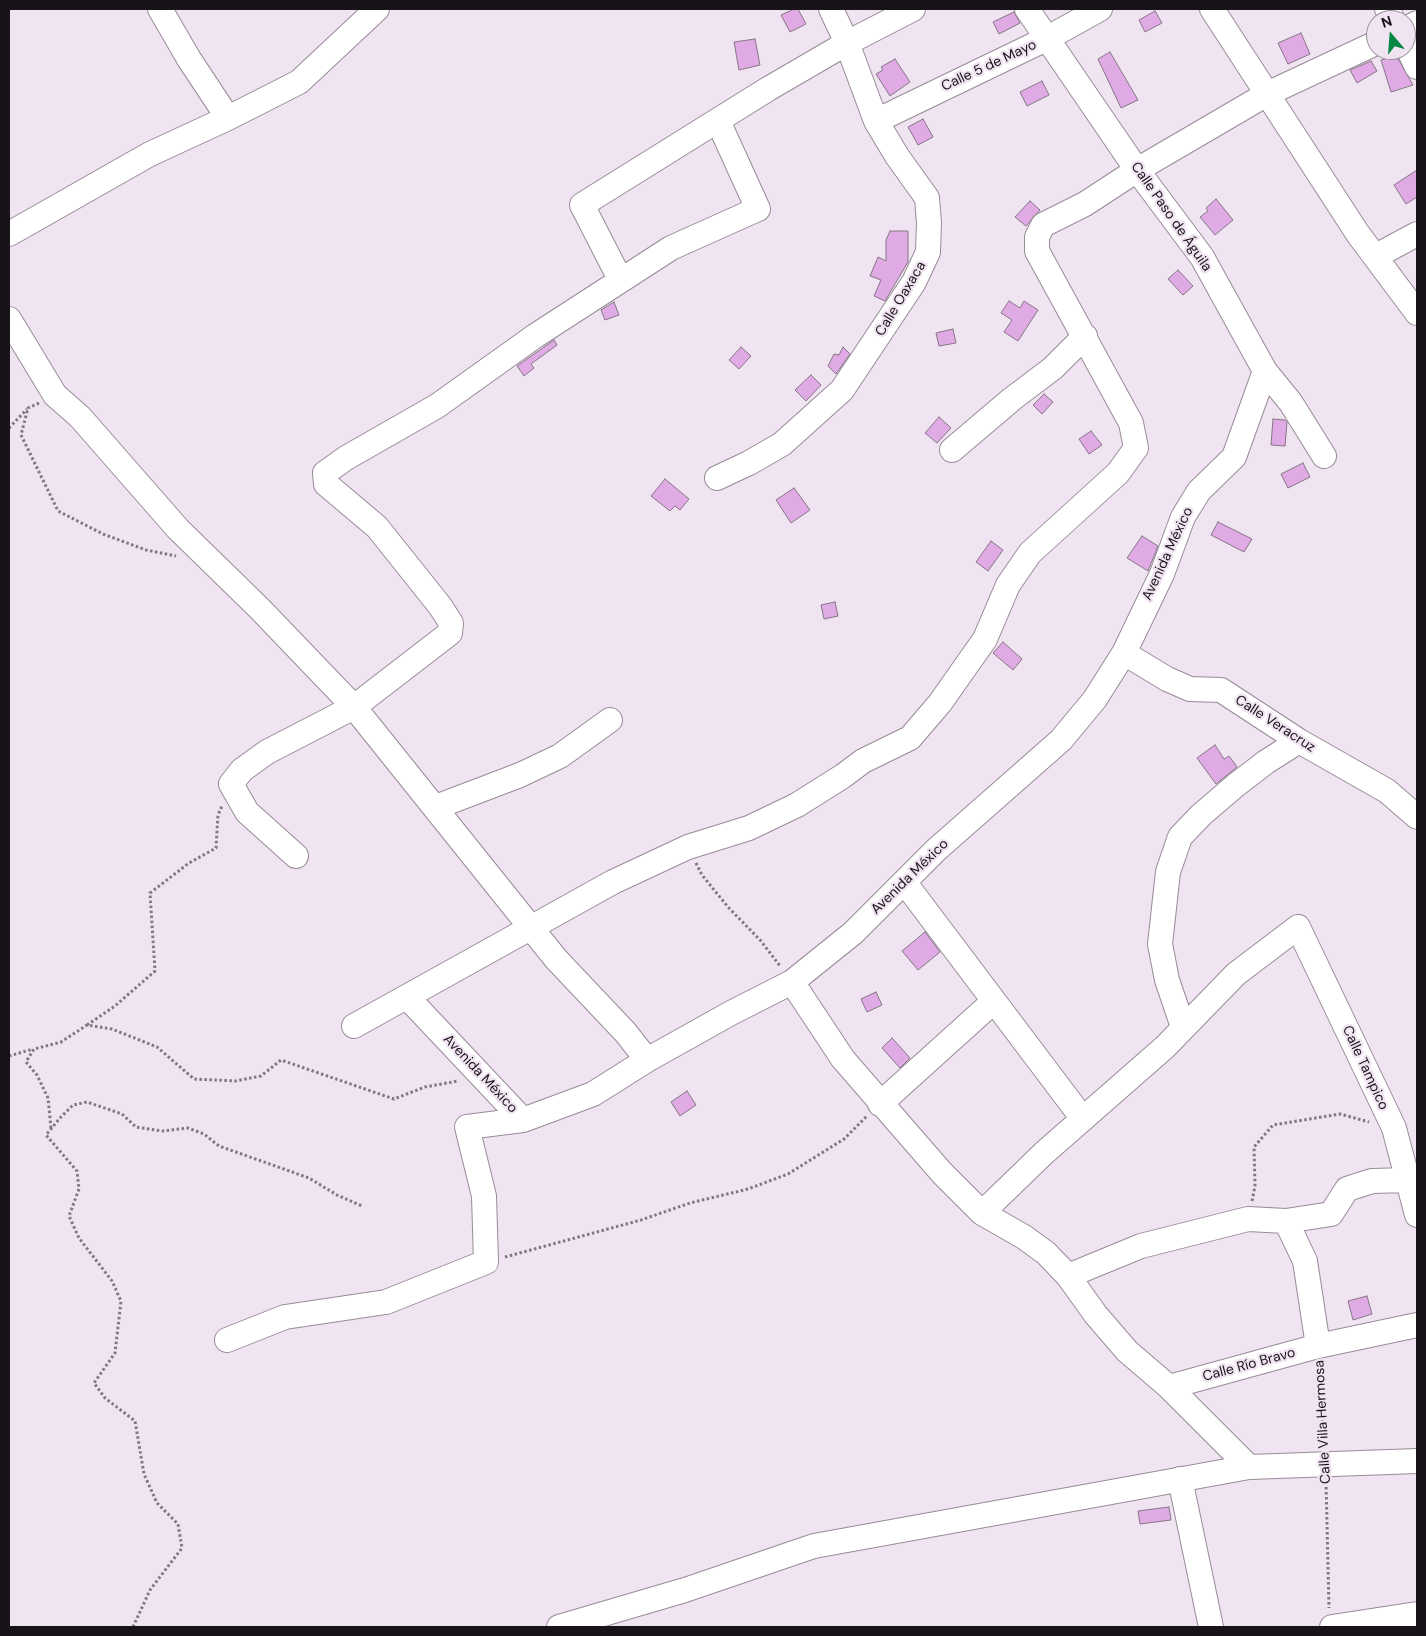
<!DOCTYPE html>
<html>
<head>
<meta charset="utf-8">
<style>
  body { margin:0 }
  #map { position:relative; width:1426px; height:1636px; overflow:hidden; background:#f1e4f2; font-family:"DM Sans",sans-serif }
  canvas { display:block }
  .frame { position:absolute; inset:0; border:10px solid #181318; pointer-events:none }
  .north { position:absolute; left:1366px; top:10px; width:50px; height:50px; box-sizing:border-box; background:#f1e4f2; border:1px solid #9a909b; border-radius:50%; rotate:342deg; font-size:14px; font-weight:700; line-height:20px; text-align:center; color:#181318 }
  .north::after { content:''; display:block; margin:auto; width:18px; height:22px; background:#048743; clip-path:polygon(50% 0,100% 100%,50% 72%,0 100%) }
</style>
</head>
<body>
<div id="map">
<canvas width="1426" height="1636"></canvas>
<div class="frame"></div>
<div class="north">N</div>
</div>
<script>
const ctx = document.querySelector('canvas').getContext('2d');
ctx.lineJoin = 'round';
function paint(path, color) { ctx.fillStyle = color; ctx.fill(path, 'evenodd'); }
const shape = rows => new Path2D(rows.map(r => 'M' + r).join(''));
function strokePath(path, color, width, dash) { ctx.strokeStyle = color; ctx.lineWidth = width; ctx.lineCap = dash ? 'butt' : 'round'; ctx.setLineDash(dash || []); ctx.stroke(path); }
function drawText(font, color, halo, rows, align = 'center') {
  ctx.font = font + ' "DM Sans",sans-serif'; ctx.lineWidth = 4.5; ctx.setLineDash([]); ctx.textBaseline = 'middle'; ctx.strokeStyle = halo; ctx.fillStyle = color; for (const [text, x, y, turn = 0] of rows) {
    ctx.save(); ctx.translate(x, y); ctx.rotate((+turn || 0) * Math.PI / 180); ctx.textAlign = isNaN(turn) ? turn : align; if (halo) ctx.strokeText(text, 0, 0); ctx.fillText(text, 0, 0); ctx.restore();
  }
}
const building = shape([
  [794,9,798,9,806,24,790,32,781,15,794,9],
  [1155,11,1162,23,1145,32,1139,20,1155,11],
  [1014,12,1020,23,999,34,993,22,1014,12],
  [1301,33,1310,54,1288,64,1278,43,1301,33],
  [755,39,760,65,739,70,734,42,755,39],
  [1110,52,1138,100,1121,108,1098,59,1110,52],
  [1396,55,1413,85,1391,92,1381,60,1396,55],
  [895,59,910,82,890,96,876,74,883,70,881,67,895,59],
  [1371,61,1377,71,1357,83,1350,70,1371,61],
  [1042,81,1049,95,1027,106,1020,92,1042,81],
  [923,119,933,137,918,145,908,127,923,119],
  [1417,170,1417,197,1406,204,1394,185,1417,170],
  [1216,199,1233,220,1215,235,1200,217,1208,211,1206,208,1216,199],
  [1030,201,1040,210,1026,226,1015,217,1030,201],
  [890,231,908,231,908,262,885,301,874,296,881,280,870,276,878,257,886,261,886,240,890,231],
  [1178,270,1193,286,1183,295,1168,279,1178,270],
  [1009,301,1020,308,1024,301,1038,310,1018,341,1004,332,1012,320,1001,313,1009,301],
  [614,302,619,315,605,320,601,310,614,302],
  [953,329,956,343,939,346,936,333,953,329],
  [554,340,557,345,531,364,534,368,524,376,517,366,554,340],
  [741,347,751,356,739,369,729,360,741,347],
  [843,347,850,354,836,374,828,366,834,354,839,355,843,347],
  [811,375,821,385,806,401,795,390,811,375],
  [1044,394,1053,402,1042,414,1033,405,1044,394],
  [939,417,951,428,937,443,925,433,939,417],
  [1273,419,1285,420,1287,422,1285,446,1271,445,1273,419],
  [1091,431,1102,445,1089,454,1079,439,1091,431],
  [1303,463,1310,477,1288,488,1281,474,1303,463],
  [665,479,689,499,680,510,675,506,670,511,651,496,665,479],
  [794,488,810,510,791,523,776,500,794,488],
  [1218,522,1252,539,1244,552,1211,535,1218,522],
  [1142,536,1158,546,1148,571,1127,558,1142,536],
  [991,541,1003,550,988,571,976,562,991,541],
  [835,602,838,616,824,619,821,605,835,602],
  [1003,642,1022,659,1013,670,993,653,1003,642],
  [1215,745,1224,759,1229,756,1237,767,1216,784,1197,758,1215,745],
  [925,932,940,952,918,970,902,951,925,932],
  [876,992,882,1005,867,1012,861,999,876,992],
  [892,1038,910,1058,900,1068,882,1048,892,1038],
  [687,1091,696,1105,680,1116,671,1102,687,1091],
  [1367,1296,1372,1314,1353,1320,1348,1301,1367,1296],
  [1169,1507,1171,1520,1140,1524,1138,1511,1169,1507]
]);
paint(building, '#e0aae4');
strokePath(building, '#837783', 1);
const minor = shape([
  [160,9,189,59,228,118],
  [1027,9,1137,170,1202,257,1265,371,1291,403,1324,456],
  [1212,9,1358,234,1417,313],
  [1387,9,1393,20],
  [1406,29,1417,23],
  [1406,44,1417,67],
  [876,121,1046,39,1100,9],
  [9,234,150,154,228,118,299,82,377,9],
  [1376,256,1417,234],
  [620,279,582,205,768,89,847,43,913,9],
  [9,319,55,395,80,417,178,529,260,609,354,707,556,959,626,1033,647,1060],
  [952,450,1012,399,1053,368,1085,336],
  [717,478,749,463,782,444,842,390,914,282,928,252,929,223,927,198,897,156,876,121,847,43,831,9],
  [1124,653,1167,679,1190,689,1221,690,1299,741,1387,791,1417,817],
  [436,807,520,775,560,756,610,720],
  [296,856,247,812,231,784,242,770,267,752,354,707,450,633,451,623,440,606,377,527,326,484,325,473,346,458,437,406,535,336,671,248,758,209,718,121],
  [905,883,1083,1119],
  [792,982,843,1059,942,1173,982,1213,1024,1237,1046,1253,1068,1276,1096,1315,1127,1351,1169,1387,1249,1467,1417,1461],
  [407,997,523,1120,593,1094,647,1060,731,1013,792,982,853,933,936,850,1061,740,1095,699,1124,653,1162,574,1183,517,1199,491,1234,457,1265,371],
  [354,1026,613,882,688,847,749,828,797,805,843,776,863,761,910,738,940,703,985,639,1008,585,1030,553,1118,473,1136,448,1131,423,1037,251,1037,237,1043,225,1085,204,1137,170,1267,94,1376,43],
  [1183,1027,1167,980,1160,944,1168,872,1180,837,1201,815,1236,785,1266,762,1299,741],
  [880,1104,994,1001],
  [982,1213,1044,1153,1165,1047,1236,974,1298,927,1394,1128,1417,1215],
  [1286,1221,1305,1261,1318,1346],
  [1068,1276,1141,1246,1248,1219,1286,1221,1331,1214,1347,1189,1372,1181,1408,1180,1417,1176],
  [227,1340,285,1317,386,1302,486,1262,484,1196,467,1127,523,1120],
  [1169,1387,1318,1346,1417,1325],
  [1180,1479,1211,1627],
  [559,1627,685,1590,814,1546,1249,1467],
  [1332,1627,1417,1614]
]);
strokePath(minor, '#988b98', 26);
strokePath(shape([
  [39,403,28,408,21,435,58,511,103,534,146,550,176,556],
  [9,428,27,409],
  [696,863,702,875,728,907,761,941,780,966],
  [87,1025,115,1006,155,971,150,893,189,863,216,848,218,815,222,806],
  [9,1056,33,1049],
  [51,1128,48,1098,37,1075,26,1062,34,1049,61,1042,87,1025,112,1029,157,1047,194,1079,235,1081,261,1076,281,1060,394,1099,425,1087,458,1081],
  [1252,1201,1255,1186,1254,1147,1273,1125,1340,1114,1369,1122],
  [505,1257,641,1220,690,1203,748,1189,788,1174,844,1139,867,1116],
  [1319,1365,1324,1446],
  [1326,1482,1329,1608],
  [133,1627,150,1590,182,1548,178,1524,157,1503,144,1474,135,1421,105,1398,94,1383,115,1353,121,1301,112,1281,79,1238,69,1216,79,1189,77,1171,46,1135,60,1118,73,1105,87,1102,122,1114,136,1127,162,1131,188,1128,204,1134,219,1146,309,1178,337,1195,362,1206]
]), '#807781', 3, [2.5, 2.5]);
strokePath(minor, '#fff', 24);
drawText('14px', '#181318', '#f1e4f2', [
  ["Calle 5 de Mayo",989,66,-25],
  ["Calle Paso de Águila",1171,217,55],
  ["Calle Oaxaca",901,299,-59],
  ["Avenida México",1168,554,-65],
  ["Calle Veracruz",1275,724,33],
  ["Avenida México",910,877,-44],
  ["Calle Tampico",1365,1068,65],
  ["Avenida México",480,1074,47],
  ["Calle Río Bravo",1249,1365,-15],
  ["Calle Villa Hermosa",1323,1422,-93]
]);
</script>
</body>
</html>
